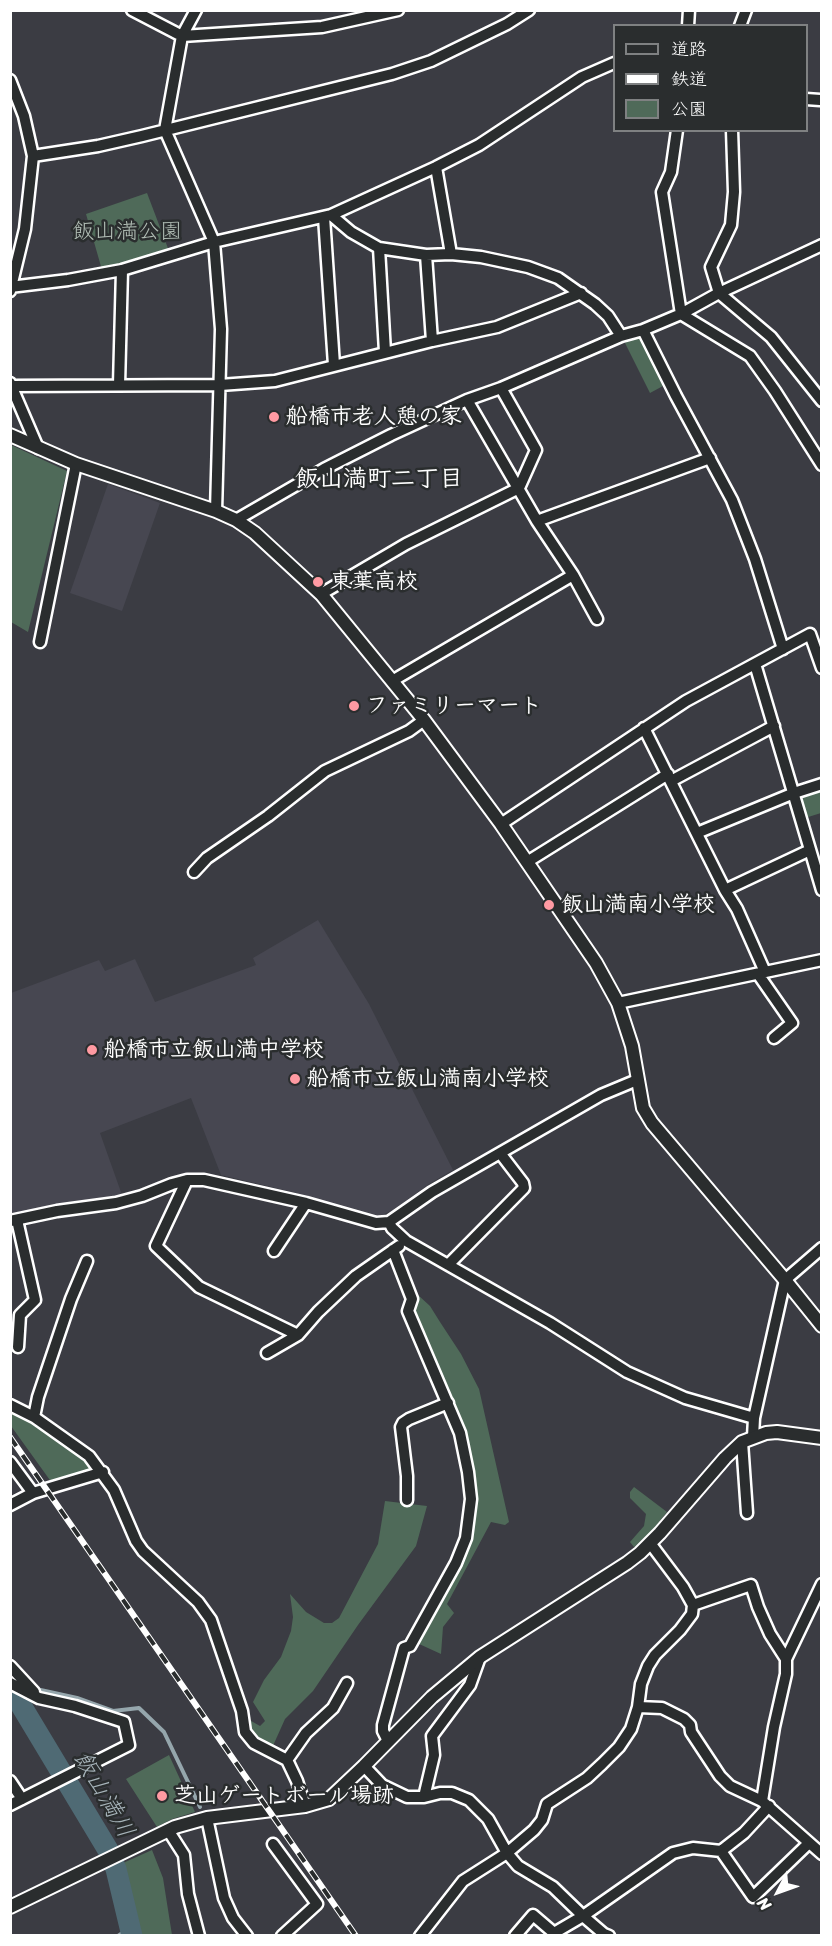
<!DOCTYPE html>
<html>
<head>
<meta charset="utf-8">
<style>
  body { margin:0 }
  #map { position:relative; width:832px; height:1946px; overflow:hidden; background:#3b3c43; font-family:Sriracha,"Klee One",sans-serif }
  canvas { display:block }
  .frame { position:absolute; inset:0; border:12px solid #fff; pointer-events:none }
  .legend { position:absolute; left:613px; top:24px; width:195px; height:108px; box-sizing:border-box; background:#2a2d2e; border:2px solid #7f8182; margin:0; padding:8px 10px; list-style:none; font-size:18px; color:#fff }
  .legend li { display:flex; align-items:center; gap:12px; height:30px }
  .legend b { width:30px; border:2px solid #7f8182 }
  .north { position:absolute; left:748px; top:1862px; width:60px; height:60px; -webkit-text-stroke:4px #2a2d2e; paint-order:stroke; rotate:229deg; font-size:16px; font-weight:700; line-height:24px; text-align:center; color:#fff }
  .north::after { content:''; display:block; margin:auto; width:21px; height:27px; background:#fff; clip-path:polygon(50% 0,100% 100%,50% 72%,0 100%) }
</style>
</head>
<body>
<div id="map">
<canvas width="832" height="1946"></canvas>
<div class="frame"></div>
<ul class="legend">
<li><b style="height:8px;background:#2a2d2e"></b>道路</li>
<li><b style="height:8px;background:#fff"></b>鉄道</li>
<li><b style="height:16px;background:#4f6a59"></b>公園</li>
</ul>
<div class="north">N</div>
</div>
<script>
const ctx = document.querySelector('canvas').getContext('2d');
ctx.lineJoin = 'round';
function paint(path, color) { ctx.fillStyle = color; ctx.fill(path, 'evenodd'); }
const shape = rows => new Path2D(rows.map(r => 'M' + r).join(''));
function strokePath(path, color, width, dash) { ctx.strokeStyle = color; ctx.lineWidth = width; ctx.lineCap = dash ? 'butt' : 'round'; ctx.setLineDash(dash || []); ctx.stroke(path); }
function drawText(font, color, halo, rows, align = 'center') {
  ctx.font = font + ' Sriracha,"Klee One",sans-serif'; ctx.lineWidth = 5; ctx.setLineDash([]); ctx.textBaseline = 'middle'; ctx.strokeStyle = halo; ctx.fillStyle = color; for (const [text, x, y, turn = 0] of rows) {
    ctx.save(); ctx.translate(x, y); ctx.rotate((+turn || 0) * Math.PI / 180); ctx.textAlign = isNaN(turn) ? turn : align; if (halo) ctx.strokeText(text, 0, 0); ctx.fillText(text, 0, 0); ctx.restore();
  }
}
paint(shape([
  [108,484,160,503,122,611,70,593],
  [318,920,369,1004,453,1170,429,1184,393,1210,380,1216,309,1196,221,1175,191,1098,100,1133,122,1195,55,1204,11,1215,11,993,99,960,105,971,135,959,155,1002,256,965,253,958]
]), '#474751');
paint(shape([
  [147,193,169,251,102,270,86,214],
  [639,336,663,386,650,393,625,343],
  [11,445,67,471,28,632,11,622],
  [821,790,821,813,805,818,800,803,805,795],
  [418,1295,430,1306,440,1322,461,1354,479,1389,509,1522,505,1525,491,1522,447,1604,454,1613,443,1627,441,1654,417,1643,458,1564,473,1470,413,1310,414,1299],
  [12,1410,33,1421,87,1458,95,1467,93,1472,52,1483,11,1426],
  [634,1487,667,1512,651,1532,634,1547,630,1542,644,1526,646,1514,630,1498,630,1492],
  [385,1501,427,1506,416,1546,358,1625,313,1691,285,1719,272,1748,262,1743,248,1732,246,1718,260,1726,265,1721,253,1702,264,1680,281,1657,291,1631,293,1617,290,1594,306,1612,324,1623,332,1623,339,1618,378,1544],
  [169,1755,195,1812,172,1819,157,1827,126,1779],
  [152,1850,163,1878,172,1935,140,1935,123,1863]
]), '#4f6a59');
strokePath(shape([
  [10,1677,19,1681],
  [36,1689,77,1698,113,1711,139,1708,164,1732,200,1807],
  [118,1936,130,1928]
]), '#95a6ac', 4);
strokePath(shape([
  [10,1687,108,1850,116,1869,132,1936]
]), '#4f6a74', 21);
const minor = shape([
  [132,10,182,36,322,27,398,10],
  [196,10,182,36,165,130,214,242,221,329,216,511],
  [688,26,689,10],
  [740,26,746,10],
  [10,80,24,116,33,156,25,229,10,291],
  [806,99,820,100],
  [677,130,671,172,662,192,681,314,750,356,775,391,822,465],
  [732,130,734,192,731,225,711,267,719,293,771,337,822,401],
  [33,156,98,146,142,136,392,74,431,61,507,24,529,10],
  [436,167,451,254],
  [331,215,351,232,379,248,426,255,451,254,481,257,528,267,558,278,595,304,608,316,621,336],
  [324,217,334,365],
  [379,248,385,352],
  [426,255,432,341],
  [10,287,68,280,122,270,214,242,331,215,436,167,479,145,582,77,614,63],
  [643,330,676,396,732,500,755,559,783,649],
  [10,383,38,448],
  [119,385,122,270],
  [12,386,220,385,275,381,432,341,497,327,581,293],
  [467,400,537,521,573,575,597,619],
  [236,520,324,469,391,435,467,400,501,388,621,336,643,330,681,314,719,293,822,245],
  [537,521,710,458],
  [321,594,406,544,519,488,536,450,501,388],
  [40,642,76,464],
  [755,664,822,890],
  [392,681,573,575],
  [644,728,725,890,737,909,765,972],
  [671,781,774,726],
  [501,824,686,701,810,634,822,668],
  [697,833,794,793,822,784],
  [527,862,668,774],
  [194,872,207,858,268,816,325,771,409,731,424,720],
  [725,890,810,850],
  [758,974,792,1023,774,1038],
  [618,1003,822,960],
  [187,1180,156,1246,199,1287,298,1335],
  [17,1220,35,1300,20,1315,18,1347],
  [10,1221,57,1211,116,1203,142,1196,172,1184,187,1180,204,1180,306,1203,376,1223,389,1222,432,1192,601,1095,637,1080],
  [389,1222,392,1228,406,1241,550,1323,627,1372,685,1398,754,1418],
  [274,1251,306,1203],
  [448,1265,524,1188,523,1183,500,1153],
  [267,1353,298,1335,318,1312,356,1276,399,1246],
  [10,1405,34,1417,89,1456,114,1490,136,1541,143,1551,198,1602,211,1620,242,1711,245,1732,254,1743,287,1760,297,1781,305,1806],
  [34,1417,38,1397,71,1299,87,1261],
  [753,1437,754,1418,785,1280,822,1248],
  [742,1442,747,1513],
  [10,1462,33,1493],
  [407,1500,407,1476,401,1427,403,1423,409,1419,448,1403],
  [10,1505,33,1493,103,1472],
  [693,1605,751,1585,758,1607,770,1634,786,1659],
  [10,1666,34,1692],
  [10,1683,39,1698,75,1706,124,1722,129,1745,10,1805],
  [638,1707,662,1708,684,1719,690,1725,691,1732,720,1776,730,1786,762,1801,822,1854],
  [388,1741,383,1731,383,1725,404,1648,410,1646,456,1563,466,1538,471,1499,468,1472,460,1433,408,1311,412,1299,393,1250],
  [287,1760,306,1733,333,1708,347,1683],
  [364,1766,382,1785,407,1797,424,1797,440,1793,452,1793,469,1800,488,1819,507,1853,518,1866,553,1887,583,1916,604,1934,609,1936],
  [10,1781,22,1799],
  [424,1797,434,1755,432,1736,470,1685,480,1657],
  [762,1801,774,1727,786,1674,786,1659,822,1584],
  [207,1818,224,1898,233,1918,247,1936],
  [168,1830,184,1855,188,1894,199,1936],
  [273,1844,317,1904,282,1936],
  [721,1851,753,1897,809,1843],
  [420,1936,463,1881,507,1853,534,1830,542,1820,547,1804,587,1778,602,1764,619,1747,631,1729,638,1707,641,1684,648,1666,655,1655,680,1630,692,1614,693,1605,683,1587,650,1543],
  [515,1936,533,1915,554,1933,583,1916,673,1853,693,1848,721,1851,744,1833,769,1806]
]);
const tertiary = shape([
  [10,435,76,464,216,511,236,520,255,533,321,594,424,720,501,824,596,963,618,1003,632,1046,643,1108,652,1123,785,1280,822,1326],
  [10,1907,175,1827,207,1818,305,1806,329,1799,364,1766,432,1697,480,1657,627,1563,640,1553,660,1533,725,1458,742,1442,766,1433,777,1432,822,1438]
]);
strokePath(minor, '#fff', 15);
strokePath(tertiary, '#fff', 16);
strokePath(minor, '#2a2d2e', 10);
strokePath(tertiary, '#2a2d2e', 12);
const rail = shape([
  [10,1437,356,1936]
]);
strokePath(rail, '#fff', 6);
strokePath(rail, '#2a2d2e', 4, [11]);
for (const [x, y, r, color] of [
  [274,417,6,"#ff9aa2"],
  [318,582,6,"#ff9aa2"],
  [354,706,6,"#ff9aa2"],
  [549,905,6,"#ff9aa2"],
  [92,1050,6,"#ff9aa2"],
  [295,1079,6,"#ff9aa2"],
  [162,1796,6,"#ff9aa2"]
]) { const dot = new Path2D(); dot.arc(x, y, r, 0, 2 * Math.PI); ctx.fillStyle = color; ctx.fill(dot); strokePath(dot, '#2a2d2e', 2); }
drawText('22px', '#b0bcb4', '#2a2d2e', [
  ["飯山満公園",127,232]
]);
drawText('bold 22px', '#fff', '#2a2d2e', [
  ["船橋市老人憩の家",286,417],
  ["東葉高校",330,582],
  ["ファミリーマート",366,706],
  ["飯山満南小学校",561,905],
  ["船橋市立飯山満中学校",104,1050],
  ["船橋市立飯山満南小学校",307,1079],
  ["芝山ゲートボール場跡",174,1796]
], 'left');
drawText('bold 24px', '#fff', '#2a2d2e', [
  ["飯山満町二丁目",379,480]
]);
drawText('italic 24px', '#a7b4ba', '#2a2d2e', [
  ["飯山満川",103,1795,60]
]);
</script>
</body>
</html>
